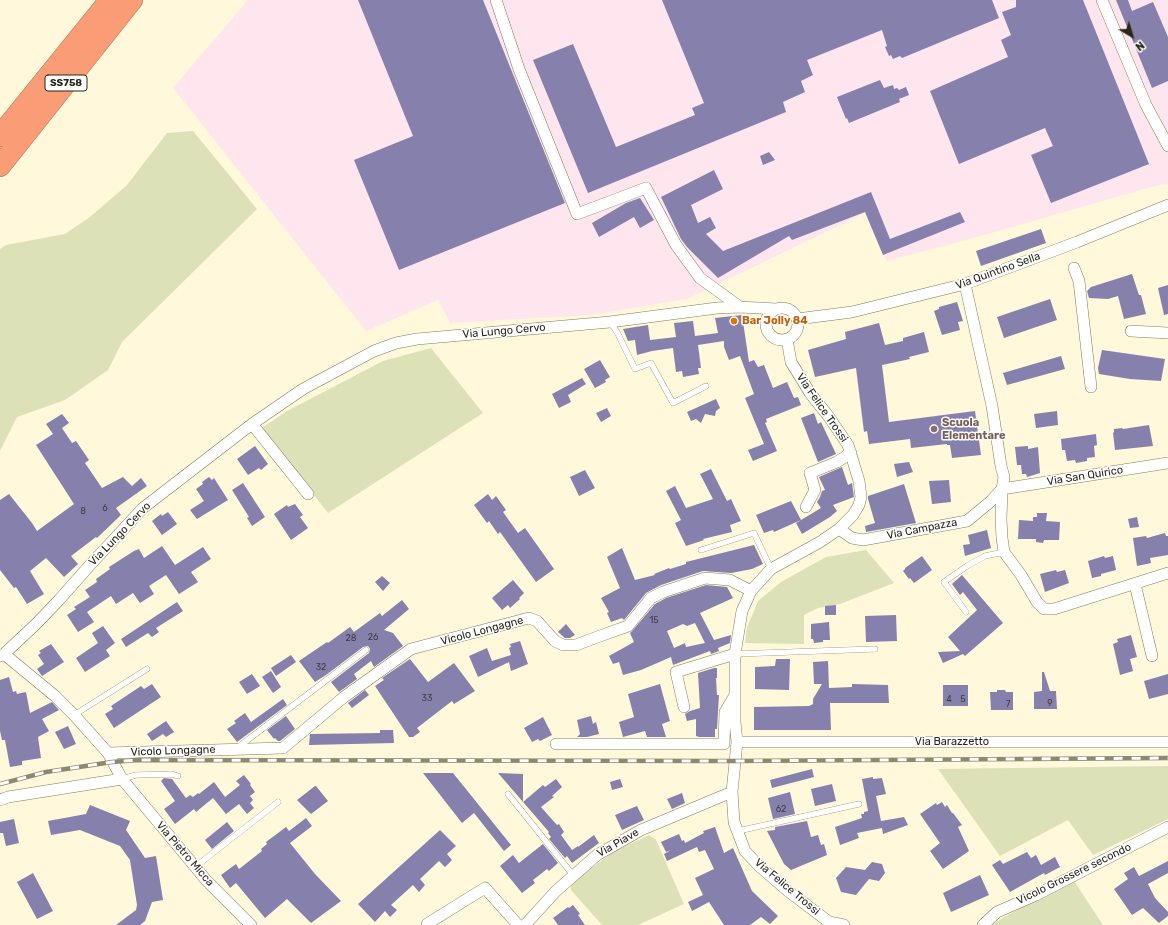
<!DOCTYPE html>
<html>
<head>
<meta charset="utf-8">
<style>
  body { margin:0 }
  #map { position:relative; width:1168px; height:925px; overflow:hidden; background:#fff8da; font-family:Rubik,sans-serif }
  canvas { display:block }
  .north { position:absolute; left:1112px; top:16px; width:40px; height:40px; -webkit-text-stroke:3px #fff; paint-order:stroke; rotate:142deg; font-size:11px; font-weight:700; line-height:16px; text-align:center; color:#292618 }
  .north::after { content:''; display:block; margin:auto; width:14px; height:18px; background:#292618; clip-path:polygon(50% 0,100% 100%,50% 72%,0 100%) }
</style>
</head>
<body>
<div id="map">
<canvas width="1168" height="925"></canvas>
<div class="north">N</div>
</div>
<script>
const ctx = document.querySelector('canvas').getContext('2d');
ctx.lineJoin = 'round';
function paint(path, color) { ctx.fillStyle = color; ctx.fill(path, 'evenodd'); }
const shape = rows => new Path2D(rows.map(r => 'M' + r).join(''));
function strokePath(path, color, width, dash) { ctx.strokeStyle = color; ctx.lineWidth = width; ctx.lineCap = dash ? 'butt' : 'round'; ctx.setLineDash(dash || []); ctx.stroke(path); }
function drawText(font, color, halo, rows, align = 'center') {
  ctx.font = font + ' Rubik,sans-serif'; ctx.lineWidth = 3; ctx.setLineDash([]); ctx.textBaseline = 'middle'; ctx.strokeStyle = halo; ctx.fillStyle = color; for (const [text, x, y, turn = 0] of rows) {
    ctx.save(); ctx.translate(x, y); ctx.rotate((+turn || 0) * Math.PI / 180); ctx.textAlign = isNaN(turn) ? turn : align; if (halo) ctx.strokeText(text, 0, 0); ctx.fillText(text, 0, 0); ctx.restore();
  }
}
paint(shape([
  [248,0,1168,0,1168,184,1158,185,999,231,887,261,865,213,687,299,590,315,450,323,438,300,366,331,173,88]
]), '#ffe5ee');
paint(shape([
  [193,131,257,209,122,342,108,370,65,400,17,417,0,451,0,249,6,245,65,234,90,217,127,185,167,133],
  [431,348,483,413,328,513,262,428,287,411,383,361],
  [866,550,894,583,840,604,818,608,804,615,804,644,745,643,747,628,758,601,781,582,826,557],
  [1168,766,1168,819,1093,855,1068,820,1000,856,938,769],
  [649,835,656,840,684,904,638,925,602,925,571,890,571,883,615,851],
  [1074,881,1103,925,991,925,1013,912]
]), '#dde1b7');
paint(shape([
  [358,0,483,0,565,203,399,270,354,160,413,136],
  [662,0,992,0,999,18,902,58,900,56,893,59,891,55,889,56,885,47,887,46,882,30,807,60,813,75,801,81,805,92,783,102,786,112,588,193,533,60,573,44,616,147,695,115,692,108,704,103],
  [1016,0,1083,0,1149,164,1051,203,1031,155,1053,146,1045,128,959,164,930,91,1008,57,1001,40,1011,35,1002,12,1016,7],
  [1116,0,1128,0,1132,11,1153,2,1168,37,1168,81,1152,88],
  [880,80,884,88,893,85,894,89,897,88,899,90,906,87,909,95,899,99,900,102,849,123,847,118,846,119,837,97],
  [769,152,775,160,763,165,760,156],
  [714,170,723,189,691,205,698,223,710,217,716,228,706,234,723,251,871,192,890,239,960,212,965,222,883,255,865,212,792,240,789,236,718,278,687,247,681,239,661,197],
  [640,198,654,220,640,228,634,217,599,237,592,223,626,203],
  [1041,229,1046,243,981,266,976,251],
  [1132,274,1139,295,1141,295,1146,314,1124,319,1118,296,1108,299,1089,298,1087,291,1091,287],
  [1168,285,1168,314,1164,315,1158,288],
  [1050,299,1057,320,1004,338,997,317],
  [957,302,963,321,958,322,960,330,942,335,934,311,939,309,939,307],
  [742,315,749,362,754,360,758,367,764,365,773,388,787,382,794,398,798,397,801,405,766,419,767,422,765,423,777,451,753,461,748,450,764,444,745,398,754,394,740,356,729,360,724,347,724,341,698,345,701,368,698,368,699,374,683,377,682,371,676,372,673,348,652,351,637,355,635,340,628,341,623,329,648,325,650,340,676,337,674,323,693,321,695,336,718,333,715,318],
  [879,323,885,345,903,341,903,338,924,332,929,352,909,357,910,359,882,365,889,422,975,411,981,455,952,458,950,445,947,445,947,444,911,448,910,439,869,444,867,431,864,432,856,368,815,377,808,350,846,339,845,332],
  [1102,350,1165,359,1161,381,1130,379,1099,374,1098,368],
  [1061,356,1065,369,1007,385,1003,373],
  [600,360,610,377,605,380,606,382,595,388,584,369],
  [582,378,586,384,568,395,571,402,559,408,552,394],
  [716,399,720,408,716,411,715,416,705,414,701,423,696,419,691,421,687,412],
  [607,408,611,416,601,422,596,413],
  [1057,411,1058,425,1036,428,1034,414],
  [814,413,818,424,821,422,836,454,818,462,801,418],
  [62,414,69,423,62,428,72,443,76,441,89,460,85,463,102,488,123,477,132,486,141,478,147,486,116,508,121,515,97,538,96,537,71,556,78,564,64,577,46,558,30,571,44,594,27,604,16,587,14,588,0,570,0,500,9,494,32,523,37,531,74,504,36,445,53,434,46,424],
  [1149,425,1153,446,1115,450,1113,433,1114,432,1114,429,1122,428,1123,429],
  [1096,434,1097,445,1094,446,1095,457,1087,458,1087,461,1076,463,1075,460,1067,461,1065,450,1062,450,1061,439],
  [255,446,268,464,261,470,259,468,248,475,237,459],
  [1028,446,1028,449,1038,447,1040,473,1027,477,1026,474,1022,474,1021,465,1017,465,1015,447],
  [909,462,913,472,897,477,894,464],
  [842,467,848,485,852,483,854,497,833,505,837,511,830,517,802,534,796,523,821,508,817,502,820,497,822,491,825,490,819,477],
  [711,469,727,501,731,499,741,521,730,525,732,532,703,539,704,540,686,546,675,523,681,520,666,491,675,486,686,508,713,499,700,474],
  [585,470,595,488,579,496,570,477],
  [209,477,212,480,214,478,228,500,197,519,190,510,204,501,196,489,203,484,202,482],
  [949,480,951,502,932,504,929,481],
  [243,483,265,517,252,526,247,518,249,517,232,490],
  [904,484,916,523,866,532,865,526,875,523,868,499,868,496],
  [488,494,492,500,496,496,506,510,503,512,518,533,525,528,554,569,536,582,500,532,498,534,489,521,487,523,474,505],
  [791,501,801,520,774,532,773,530,764,533,756,515],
  [295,504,303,515,300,517,308,528,291,540,274,514,287,505,288,507],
  [168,512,177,524,162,535,152,521,161,514,162,516],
  [1037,513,1047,513,1046,521,1060,522,1059,540,1044,540,1043,543,1036,542,1036,539,1018,539,1019,520,1033,521,1033,517,1037,517],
  [1137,517,1139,527,1130,528,1128,519],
  [987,530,991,548,965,556,963,545,970,544,968,535],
  [1165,533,1166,536,1168,536,1168,555,1150,558,1151,563,1137,566,1133,538,1146,536,1147,538],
  [754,545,763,564,752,569,731,573,703,571,661,585,646,593,624,620,622,618,611,622,607,613,609,612,601,598,620,588,607,557,622,548,635,580,655,575,654,574,669,568,670,569,686,564,686,562],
  [162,546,175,565,203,547,211,559,191,572,198,582,179,594,166,575,149,586,154,594,140,603,133,593,116,604,111,596,87,612,94,622,78,632,67,615,76,609,74,607,90,597,85,590,97,582,96,579,110,569,109,567,134,551,139,549,144,558],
  [922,556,932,570,914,583,910,578,909,579,903,571,905,569,905,568],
  [1104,556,1105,558,1113,556,1116,570,1101,574,1101,576,1092,578,1088,561],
  [1056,570,1057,572,1065,570,1069,583,1045,592,1040,574],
  [962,575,1003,623,965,656,963,654,943,663,938,652,960,651,948,637,977,610,963,592,960,595,952,584],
  [382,576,390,583,383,591,375,582],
  [513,580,524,593,519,598,520,599,510,608,508,605,502,610,492,598],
  [706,585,727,587,733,598,700,613,714,640,731,635,730,643,718,648,719,651,711,654,710,651,673,665,671,657,641,670,623,675,619,662,613,664,609,656,634,642,630,633,633,630,655,604,666,598],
  [695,623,705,643,686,647,685,643,674,648,667,631,683,624,687,626],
  [402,600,409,609,384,630,393,633,403,646,374,667,371,661,354,674,357,679,339,692,331,682,369,653,370,649,368,646,363,647,326,675,315,682,299,661,327,642,328,643,350,627,354,632,380,613,382,616],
  [177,602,183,611,156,628,159,632,152,637,148,633,126,647,121,639],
  [836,605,836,615,825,615,825,606],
  [896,615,897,641,866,642,865,616],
  [829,622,830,640,823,640,823,642,814,643,813,639,811,639,811,624],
  [566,624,575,635,570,638,565,638,558,632],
  [103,626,115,643,106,650,110,656,85,672,76,658,98,643,92,633],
  [1131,635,1137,657,1130,659,1133,671,1120,675,1113,644,1118,642,1117,639],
  [520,641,528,664,511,671,509,662,478,677,469,656,487,648,492,661,511,655,509,648,511,647,510,644],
  [51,644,64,662,42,676,37,669,44,664,38,655,41,653,39,651],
  [291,655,296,662,276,676,271,668],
  [410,659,428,682,454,663,475,691,454,704,452,701,417,728,420,732,413,737,409,737,375,686,384,680,382,678],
  [776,659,790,659,789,690,755,689,755,667,775,666],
  [828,661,829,688,852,687,852,684,888,685,889,703,830,703,831,730,754,730,754,707,809,706,813,704,813,699,822,684,814,684,813,662],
  [714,668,717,668,717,678,716,678,717,695,719,695,717,729,715,729,715,737,699,737,696,736,696,719,687,721,685,714,690,711,700,708,698,673],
  [271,671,281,687,273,693,262,677],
  [1042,672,1044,672,1050,691,1056,691,1057,709,1034,709,1034,692,1042,691],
  [252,674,260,686,247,694,239,682],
  [1168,674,1168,694,1149,699,1144,681],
  [9,677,13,692,16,691,17,694,26,692,30,713,52,702,59,710,42,719,49,731,38,737,41,758,22,761,22,765,10,767,5,740,2,740,0,731,0,680],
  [152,684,161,697,114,728,105,714,113,709,111,706,141,686,144,689],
  [660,684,670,721,662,724,666,737,647,737,645,731,623,737,619,722,634,717,628,694],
  [943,685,968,685,968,706,943,706],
  [365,690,369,695,352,708,348,703],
  [997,690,1005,690,1006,692,1013,692,1013,710,991,710,990,692,997,692],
  [283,699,287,705,237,742,227,729,236,723,234,721,245,713,251,722],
  [286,716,295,729,280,741,278,741,275,738,274,739,267,730],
  [591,716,593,724,596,722,599,734,587,737,577,737,580,734,577,720],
  [543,717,552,735,540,741,538,739,532,742,524,728],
  [166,721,174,732,166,737,163,734,152,741,147,734],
  [68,726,76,744,64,749,55,732],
  [380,730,393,730,394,743,309,745,310,734,380,733],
  [812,769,814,777,772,788,770,780],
  [423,773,453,773,511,845,504,851,474,813,462,823],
  [498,773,523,774,523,802,543,785,545,787,556,779,562,787,552,796,554,797,541,807,557,825,559,824,564,832,561,835,572,850,578,846,578,847,594,835,599,843,572,863,567,856,565,858,549,839,551,837,548,833,549,832],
  [244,775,251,784,250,785,255,792,250,796,253,800,250,803,254,808,247,814,239,804,226,814,213,798,196,812,194,809,175,824,164,809,175,801,161,781,164,778,172,779,186,798,190,795,193,797,198,793,199,794,214,782,225,797,240,785,236,781],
  [873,777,873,779,882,778,886,794,876,796,881,821,904,817,908,825,883,834,882,828,857,833,859,838,840,845,835,827,862,818,861,814,864,814,864,812,868,811,862,779],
  [620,779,623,787,612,790,610,782],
  [832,784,836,801,815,806,811,789],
  [315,786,316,786,328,801,311,814,297,800],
  [790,792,795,814,773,819,768,798],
  [682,793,685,803,672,809,667,799],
  [942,802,945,807,947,805,952,813,953,813,962,825,958,827,969,851,943,869,930,851,940,843,920,814,936,803,937,805],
  [90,805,130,821,126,830,145,858,156,856,163,900,152,902,145,921,140,925,116,925,136,910,137,905,130,860,120,846,80,830,51,835,48,821,86,814],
  [637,806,644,820,622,830,615,815],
  [306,818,312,826,290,843,315,874,341,901,311,923,287,899,265,918,236,883,230,888,221,875,236,864,239,869,262,851,261,849,267,844,266,842,286,827,289,831],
  [14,819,19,843,6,846,3,833,0,833,0,822],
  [807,821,811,837,818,835,821,845,824,844,827,855,791,870,784,864,767,831,775,830,775,827],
  [227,822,234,831,212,849,205,840],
  [715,827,724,853,733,848,752,891,778,916,770,924,761,917,750,925,724,925,709,902,692,911,688,902,703,895,695,878,714,869,705,850,699,852,697,847,667,861,664,854,671,850,666,852,661,842,679,834,682,841,684,840,685,843,704,833,703,831],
  [440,830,456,846,447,854,452,860,445,867,439,861,420,879,425,885,419,892,413,885,391,905,397,910,390,917,385,911,375,922,358,904],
  [543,844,558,863,549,871,547,869,533,880,535,883,522,893,500,866,513,855,519,863],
  [1027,852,1031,858,1036,855,1041,865,1055,857,1060,867,1045,875,1044,873,1010,892,992,865,1000,860,1003,864],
  [1168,861,1168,873,1148,884,1155,898,1168,912,1168,916,1159,923,1143,908,1132,915,1114,889,1128,879,1124,873,1134,867,1139,876],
  [872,862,882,864,885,873,879,881,869,879,856,895,841,892,836,878,846,867,865,870],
  [33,873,53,911,37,919,17,882],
  [980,875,989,895,951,912,943,893],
  [573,905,580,914,578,915,585,925,558,925,553,918,568,907,569,908]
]), '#8681ac');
const lane = shape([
  [610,322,617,332,635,369,651,363,673,403,706,386],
  [701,550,754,533,771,569],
  [966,612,944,582,967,566,985,556,1004,552],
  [735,654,875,649],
  [74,715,147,669],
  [237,748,366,650],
  [122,779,136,775,172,774,178,776],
  [508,794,573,875],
  [738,831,859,804],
  [195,867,278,802]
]);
const street = shape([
  [496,0,519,69,577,214,646,188,676,245,700,278,740,307],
  [1102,0,1146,105,1168,146],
  [1074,268,1079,281,1091,387],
  '766 324a16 16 0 1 1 32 0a16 16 0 1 1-32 0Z',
  [797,319,852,312,965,284,1077,242,1168,205],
  [1131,331,1168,333],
  [787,339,791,362,810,393,829,417,848,445,859,481,861,497,859,505,853,515,839,529,820,542,771,569,751,591,742,611,735,654,735,722,737,742,732,792,734,822,745,851,759,866,788,891,829,922,844,925],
  [252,424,308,494],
  [1168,463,1002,489,1001,519,1002,538,1004,552,1021,575,1037,602,1044,609,1054,609,1168,573],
  [806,507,815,490,810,473,837,462,851,453],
  [839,529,852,538,863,540,967,521,990,502,1002,489,1004,477,1001,466,992,406,965,284],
  [1135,584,1152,656],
  [4,654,55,696,74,715,108,753,122,779,187,857,206,880,251,925],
  [0,656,4,654,36,624,59,600,90,565,143,508,252,424,303,389,374,351,396,343,417,339,610,322,717,308,740,307,776,309],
  [684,707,676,672,735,654],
  [737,742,1168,742],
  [556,744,724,744,725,712,735,695],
  [108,753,283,748,344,697,411,649,529,618,537,621,555,641,563,645,576,645,600,636,628,626,651,598,663,592,705,578,730,580,751,591],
  [0,800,8,797,122,779],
  [427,924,485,888,518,925],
  [525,925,556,891,597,855,641,830,732,792],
  [983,925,997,912,1036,895,1168,827]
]);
const highway = shape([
  [0,136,110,0],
  [0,166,132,0]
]);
strokePath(lane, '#837b5a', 6);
strokePath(street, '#837b5a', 12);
strokePath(highway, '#b17355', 22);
strokePath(lane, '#fff', 5.5);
strokePath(street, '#fff', 11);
strokePath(highway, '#fa9c76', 21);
const rail = shape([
  [0,784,46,772,112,762,138,760,734,761,1168,758]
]);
strokePath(rail, '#8d8872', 4.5);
strokePath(rail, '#fff', 3, [9]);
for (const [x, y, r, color] of [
  [734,321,4,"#e8710a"],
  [934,429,4,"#8d6e63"]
]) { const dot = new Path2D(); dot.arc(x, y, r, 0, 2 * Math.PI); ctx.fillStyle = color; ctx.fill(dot); strokePath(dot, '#fff', 1.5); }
drawText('9px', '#403d3d', null, [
  ["6",105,508],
  ["8",83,511],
  ["15",654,620],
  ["26",373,637],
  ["28",351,638],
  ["32",321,667],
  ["33",427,698],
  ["4",949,699],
  ["5",963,699],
  ["9",1050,703],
  ["7",1008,704],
  ["62",781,809]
]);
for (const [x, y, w] of [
  [66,83,42]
]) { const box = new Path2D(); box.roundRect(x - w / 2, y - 8, w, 16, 3); ctx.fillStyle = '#fff'; ctx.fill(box); strokePath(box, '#292618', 1); }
drawText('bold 10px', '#292618', null, [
  ["SS758",66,83]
]);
drawText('11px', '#292618', '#fff', [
  ["Via Quintino Sella",998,271,-20],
  ["Via Lungo Cervo",504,331,-5],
  ["Via Felice Trossi",822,408,55],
  ["Via San Quirico",1085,476,-9],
  ["Via Campazza",922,529,-11],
  ["Via Lungo Cervo",120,534,-46],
  ["Vicolo Longagne",482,631,-15],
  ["Via Barazzetto",952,742],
  ["Vicolo Longagne",173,751,-2],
  ["Via Piave",618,843,-30],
  ["Via Pietro Micca",185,854,49],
  ["Vicolo Grossere secondo",1074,874,-26],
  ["Via Felice Trossi",787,887,40]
]);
drawText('bold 11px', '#c56008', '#fff', [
  ["Bar Jolly 84",742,321]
], 'left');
drawText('bold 11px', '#785e54', '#fff', [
  ["Scuola",942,423],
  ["Elementare",942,436]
], 'left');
</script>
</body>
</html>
